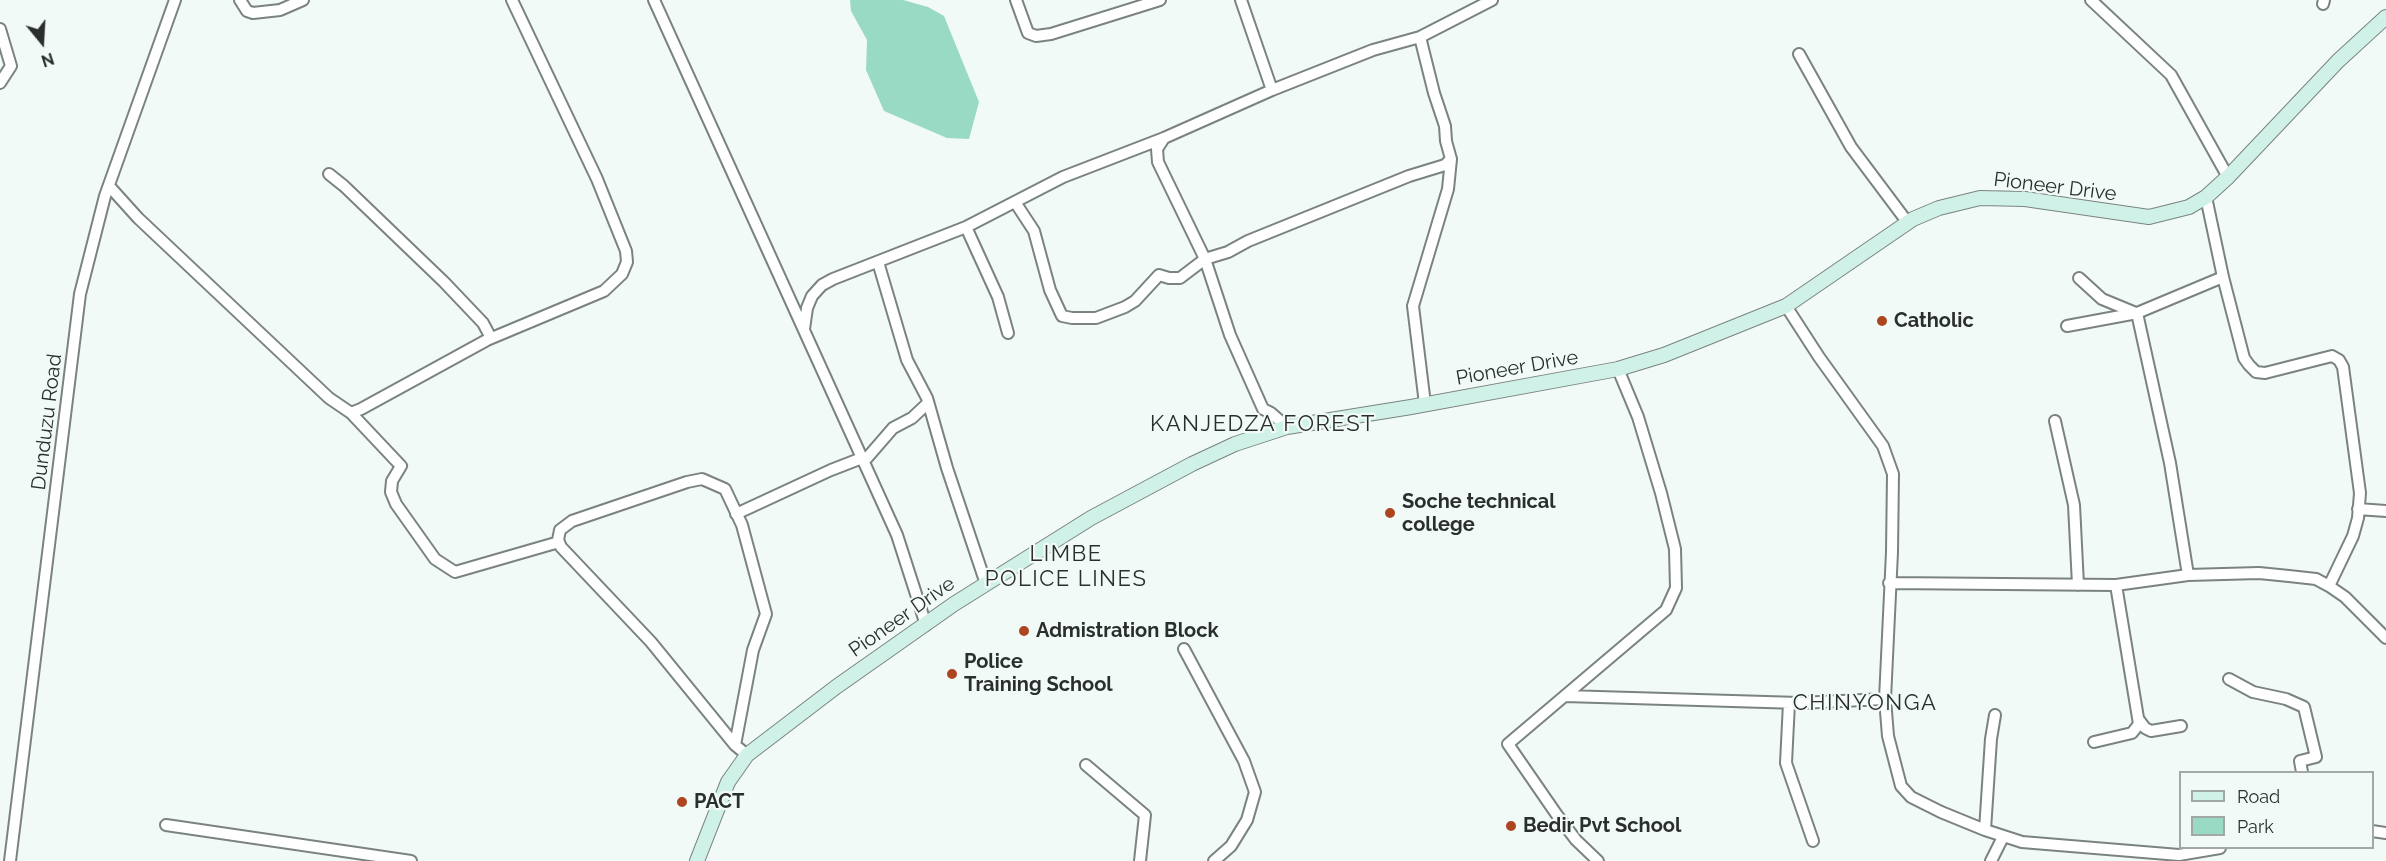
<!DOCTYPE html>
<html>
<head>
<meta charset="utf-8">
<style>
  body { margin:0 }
  #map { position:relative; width:2386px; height:861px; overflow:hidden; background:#f1faf6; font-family:Raleway,sans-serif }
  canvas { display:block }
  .legend { position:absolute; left:2179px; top:771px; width:195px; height:78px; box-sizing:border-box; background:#f1faf6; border:2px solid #a1a8a5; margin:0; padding:8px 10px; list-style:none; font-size:18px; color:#2a2e2c }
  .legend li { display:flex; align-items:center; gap:12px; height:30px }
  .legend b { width:30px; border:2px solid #a1a8a5 }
  .north { position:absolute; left:12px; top:12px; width:60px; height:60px; -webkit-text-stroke:4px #f1faf6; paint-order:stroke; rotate:162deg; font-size:16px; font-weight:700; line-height:24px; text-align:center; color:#2a2e2c }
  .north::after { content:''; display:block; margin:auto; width:21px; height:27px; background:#2a2e2c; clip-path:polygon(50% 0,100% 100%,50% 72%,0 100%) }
</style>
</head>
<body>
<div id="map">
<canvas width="2386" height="861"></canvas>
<ul class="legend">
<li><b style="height:8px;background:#cff1e7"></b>Road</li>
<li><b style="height:16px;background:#99dac5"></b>Park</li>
</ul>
<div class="north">N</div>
</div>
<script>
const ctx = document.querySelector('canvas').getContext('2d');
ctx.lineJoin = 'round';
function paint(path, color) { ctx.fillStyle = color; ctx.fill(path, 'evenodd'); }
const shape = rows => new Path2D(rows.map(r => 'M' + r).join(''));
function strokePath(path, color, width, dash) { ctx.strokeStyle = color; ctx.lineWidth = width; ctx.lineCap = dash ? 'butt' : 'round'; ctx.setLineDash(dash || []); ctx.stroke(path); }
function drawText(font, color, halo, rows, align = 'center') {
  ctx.font = font + ' Raleway,sans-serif'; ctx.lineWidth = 4.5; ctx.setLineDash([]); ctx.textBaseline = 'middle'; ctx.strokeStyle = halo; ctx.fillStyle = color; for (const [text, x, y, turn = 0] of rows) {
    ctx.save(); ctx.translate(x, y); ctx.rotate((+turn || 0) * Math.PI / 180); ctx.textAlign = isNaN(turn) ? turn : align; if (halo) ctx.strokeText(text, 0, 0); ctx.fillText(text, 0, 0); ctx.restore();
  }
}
paint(shape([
  [850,0,903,0,928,7,944,16,979,102,969,139,947,138,884,111,866,70,867,40,851,11]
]), '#99dac5');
const street = shape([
  [240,0,247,11,253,13,280,10,303,0],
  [654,0,897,535,926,625],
  [1016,0,1028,33,1036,36,1051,34,1160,0],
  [2091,0,2171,75,2228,177],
  [2323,4,2324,0],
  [0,29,11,66,0,83],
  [1799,54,1851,147,1908,223],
  [1272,90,1373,50,1420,37,1492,0],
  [1164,138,1157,149,1158,162,1205,259,1230,335,1263,409,1271,413,1287,427],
  [329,174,344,186,444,282,483,323,491,338],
  [110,187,138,218,329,398,351,413,361,409,487,340,604,291,622,274,627,262,626,251,597,179,512,0],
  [2206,197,2223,277,2244,358,2249,365,2256,372,2265,373,2332,356,2339,360,2343,367,2360,493,2358,518,2353,536,2329,586],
  [1015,202,1034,231,1050,290,1062,316,1072,318,1096,318,1125,307,1135,301,1159,275,1169,278,1180,278,1205,259,1228,252,1248,241,1409,176,1445,165,1451,159,1446,141,1445,126,1434,93,1420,37],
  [966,227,998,297,1008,333],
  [878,262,907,360,927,398,947,468,986,584],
  [2079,278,2102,299,2136,313],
  [1786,306,1819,357,1883,446,1893,474,1892,552,1885,699,1888,736,1901,786,1911,797,1941,812,1985,830,2022,842,2179,855,2220,848],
  [2137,313,2170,463,2188,575],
  [2067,326,2137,313,2223,277],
  [804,329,807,308,812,296,822,285,833,279,966,227,1063,177,1164,138,1272,90,1241,0],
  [1425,404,1413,306,1448,189,1451,159],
  [351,413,401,466,392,481,391,492,396,504,435,559,455,572,559,542],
  [2055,421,2074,505,2078,585],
  [2358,509,2386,511],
  [736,514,831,470,862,458,867,458,893,428,912,418,928,403],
  [1889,583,2116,585,2188,575,2259,573,2289,576,2316,579,2329,586,2345,597,2386,638],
  [1184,649,1244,761,1255,792,1247,820,1231,846,1214,861],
  [2229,679,2253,692,2286,699,2304,707,2316,757,2300,761,2302,772],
  [1565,696,1799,703,1885,699],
  [1789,703,1786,763,1813,841],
  [2139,720,2145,728,2151,731,2181,726],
  [2094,742,2132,733,2139,724,2116,585],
  [735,745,753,650,766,614,742,525,725,489,702,479,687,482,572,521,560,530,558,540,561,547,651,642,735,745,747,755],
  [1086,765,1145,815,1140,861],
  [166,825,411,861],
  [1985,830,1991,739,1995,715],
  [2372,831,2386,833],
  [10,861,80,294,105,196,175,0],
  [1598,861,1576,840,1557,815,1508,744,1666,610,1676,588,1675,549,1661,493,1638,417,1618,369],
  [1991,861,2003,837]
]);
const secondary = shape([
  [697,861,728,782,747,755,836,687,954,604,1091,518,1192,464,1235,444,1287,427,1411,407,1618,369,1664,355,1786,306,1913,219,1939,208,1980,198,2025,199,2149,217,2189,207,2206,197,2228,177,2338,61,2386,17]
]);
strokePath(street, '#7b8380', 14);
strokePath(secondary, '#7b8380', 16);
strokePath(street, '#fff', 10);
strokePath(secondary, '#cff1e7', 14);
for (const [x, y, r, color] of [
  [1882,321,6,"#ac4520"],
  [1390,513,6,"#ac4520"],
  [1024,631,6,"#ac4520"],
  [952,674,6,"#ac4520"],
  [682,802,6,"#ac4520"],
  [1511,826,6,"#ac4520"]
]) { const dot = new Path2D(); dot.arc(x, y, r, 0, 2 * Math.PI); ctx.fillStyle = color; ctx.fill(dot); strokePath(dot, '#f1faf6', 2); }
drawText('20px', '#2a2e2c', '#f1faf6', [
  ["Pioneer Drive",2055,187,7],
  ["Pioneer Drive",1517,368,-10],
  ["Dunduzu Road",47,422,-83],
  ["Pioneer Drive",902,617,-35]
]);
drawText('bold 20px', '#2a2e2c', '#f1faf6', [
  ["Catholic",1894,321],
  ["Soche technical",1402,502],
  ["college",1402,525],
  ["Admistration Block",1036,631],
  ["Police",964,662],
  ["Training School",964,685],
  ["PACT",694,802],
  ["Bedir Pvt School",1523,826]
], 'left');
ctx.letterSpacing = '1.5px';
drawText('22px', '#2a2e2c', '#f1faf6', [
  ["KANJEDZA FOREST",1263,424],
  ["LIMBE",1066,554],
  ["POLICE LINES",1066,579],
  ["CHINYONGA",1865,703]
]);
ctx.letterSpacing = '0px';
</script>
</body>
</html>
